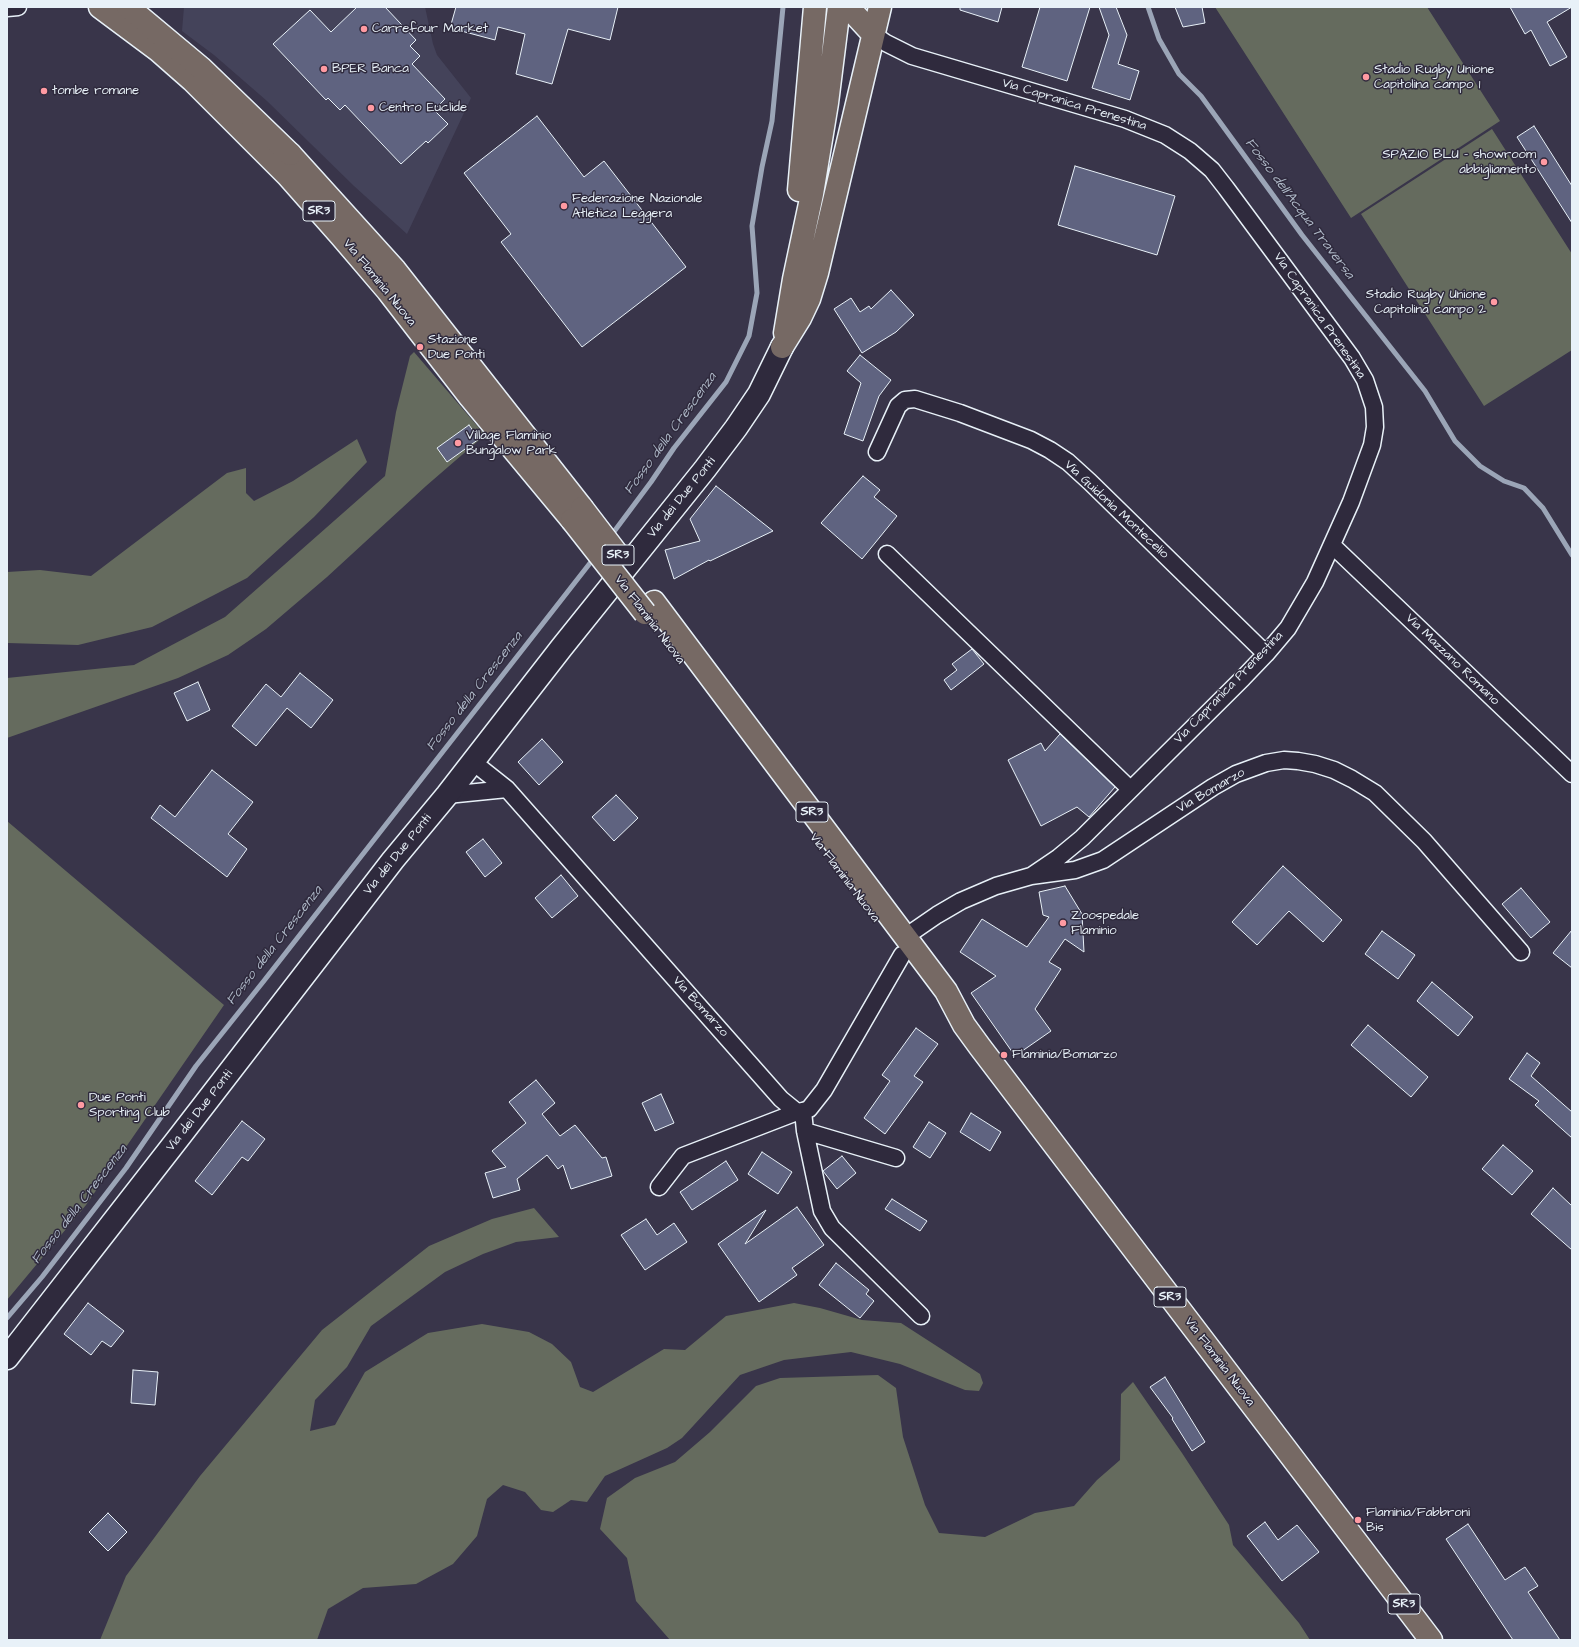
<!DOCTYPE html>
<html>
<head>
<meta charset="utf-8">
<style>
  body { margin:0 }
  #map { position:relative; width:1579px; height:1647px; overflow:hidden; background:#39354a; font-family:"Architects Daughter",sans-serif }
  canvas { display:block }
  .frame { position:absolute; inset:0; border:8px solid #e8f1f8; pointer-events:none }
</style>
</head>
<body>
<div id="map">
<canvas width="1579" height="1647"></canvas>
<div class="frame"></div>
</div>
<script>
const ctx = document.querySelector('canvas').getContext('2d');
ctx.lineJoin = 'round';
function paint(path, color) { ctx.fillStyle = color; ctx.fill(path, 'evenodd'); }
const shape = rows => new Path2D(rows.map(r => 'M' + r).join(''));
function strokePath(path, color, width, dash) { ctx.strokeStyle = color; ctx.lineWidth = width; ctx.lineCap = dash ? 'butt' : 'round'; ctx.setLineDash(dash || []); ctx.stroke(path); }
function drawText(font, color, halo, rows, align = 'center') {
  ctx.font = font + ' "Architects Daughter",sans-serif'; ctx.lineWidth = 3; ctx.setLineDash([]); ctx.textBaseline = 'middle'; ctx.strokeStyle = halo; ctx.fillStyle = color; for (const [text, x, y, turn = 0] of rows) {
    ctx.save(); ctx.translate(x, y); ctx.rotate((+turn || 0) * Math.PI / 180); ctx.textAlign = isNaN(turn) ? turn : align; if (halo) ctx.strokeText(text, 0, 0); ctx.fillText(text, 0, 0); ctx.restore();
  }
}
paint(shape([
  [184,7,425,7,433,44,437,55,471,98,407,234,354,186,267,101,214,55,182,31]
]), '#44435a');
paint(shape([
  [1215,7,1427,7,1500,121,1351,218],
  [1492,129,1572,254,1572,350,1484,406,1361,214],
  [414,352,485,435,426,486,327,577,266,629,228,655,178,678,7,738,7,678,134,665,225,617,385,476,396,412,410,356],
  [357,439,367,462,314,517,247,578,152,627,78,645,7,643,7,572,40,570,91,576,227,473,246,468,246,493,254,501,293,481],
  [7,821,224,1005,86,1205,7,1300],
  [534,1208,559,1237,516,1242,483,1254,445,1272,371,1326,347,1367,315,1400,310,1431,335,1425,365,1372,428,1333,482,1324,529,1332,552,1344,571,1362,580,1387,593,1392,664,1349,685,1350,726,1316,794,1303,820,1308,862,1320,901,1323,980,1374,983,1383,979,1391,965,1390,900,1364,851,1352,784,1360,740,1375,682,1438,667,1448,605,1476,587,1502,571,1500,553,1512,541,1510,525,1492,503,1485,487,1499,477,1536,453,1564,416,1584,363,1588,328,1609,317,1640,100,1640,126,1576,200,1476,322,1330,429,1246,492,1219],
  [878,1375,896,1388,903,1437,925,1505,939,1533,985,1537,1035,1513,1074,1506,1097,1480,1120,1460,1121,1394,1133,1382,1182,1453,1229,1525,1233,1545,1299,1623,1310,1640,670,1640,636,1601,627,1558,600,1529,607,1498,635,1478,675,1462,710,1432,756,1386,780,1378]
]), '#656b5e');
strokePath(shape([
  [1148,7,1159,39,1179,74,1201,96,1302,235,1425,391,1455,441,1480,466,1504,481,1524,488,1543,508,1572,555],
  [610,537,651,482,674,448,726,382,749,336,757,293,752,226,762,167,772,121,783,7],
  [7,1318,42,1277,126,1168,196,1066,263,982,594,558]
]), '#9ba5b7', 5);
const building = shape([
  [357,7,385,7,416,40,410,46,420,56,412,64,445,99,434,110,448,124,428,143,426,141,401,164,345,105,340,110,328,98,326,100,273,44,310,10,331,32,357,7],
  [456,7,618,7,610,40,568,29,552,84,516,74,525,34,498,27,495,40,450,28,456,7],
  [960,7,1002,7,998,22,960,10,960,7],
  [1040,7,1090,7,1067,81,1022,67,1040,7],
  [1099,7,1116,7,1127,35,1118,64,1139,71,1130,100,1092,88,1109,35,1099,7],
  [1175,7,1202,7,1205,23,1183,27,1175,7],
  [1510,7,1572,7,1547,22,1567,57,1550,66,1531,30,1525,34,1510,7],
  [537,116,584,177,604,161,686,267,582,347,501,242,511,234,464,173,537,116],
  [1534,126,1572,186,1572,223,1517,137,1534,126],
  [1075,166,1175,196,1157,255,1058,225,1075,166],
  [891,290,914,315,896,332,862,353,834,309,851,298,860,312,869,306,871,309,891,290],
  [860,355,891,380,879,396,863,441,844,434,861,383,847,371,860,355],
  [469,425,479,439,447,462,437,448,469,425],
  [863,476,880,490,874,497,897,516,862,559,821,523,863,476],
  [716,486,773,531,710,561,709,560,674,579,665,550,700,541,690,519,716,486],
  [972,649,984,664,951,690,944,680,957,670,952,664,972,649],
  [300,673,333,700,311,728,287,708,256,746,232,726,266,684,281,697,300,673],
  [198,682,210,710,187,721,174,693,198,682],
  [1060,734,1115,787,1089,817,1077,807,1041,826,1008,760,1041,743,1045,751,1060,734],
  [542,739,563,762,539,785,518,762,542,739],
  [212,770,253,802,228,834,247,849,227,877,151,818,160,805,175,817,212,770],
  [616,795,638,818,614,841,592,817,616,795],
  [483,839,502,863,485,877,466,852,483,839],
  [1283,866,1342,920,1323,942,1289,911,1257,945,1232,922,1283,866],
  [561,875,578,896,552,918,535,898,561,875],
  [1065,886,1082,914,1084,952,1065,939,1049,962,1061,969,1035,1009,1051,1031,1015,1056,971,993,996,976,960,952,982,919,1027,947,1049,917,1043,915,1039,892,1065,886],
  [1521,888,1550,922,1531,938,1502,904,1521,888],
  [1572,930,1572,968,1553,953,1572,930],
  [1382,931,1415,955,1398,979,1365,954,1382,931],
  [1432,982,1473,1017,1458,1036,1417,1001,1432,982],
  [1368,1025,1428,1077,1411,1097,1351,1045,1368,1025],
  [916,1028,938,1044,914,1076,923,1082,885,1134,864,1118,890,1081,882,1075,916,1028],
  [1527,1053,1540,1063,1531,1076,1572,1112,1572,1138,1535,1105,1539,1101,1509,1079,1527,1053],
  [536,1080,555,1103,542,1114,560,1136,575,1125,602,1158,606,1157,612,1176,571,1189,563,1165,558,1169,547,1155,517,1179,520,1190,493,1198,485,1173,506,1167,492,1151,526,1123,509,1102,536,1080],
  [661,1094,674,1123,655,1131,642,1103,661,1094],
  [971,1113,1001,1132,990,1151,960,1132,971,1113],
  [242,1121,265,1139,248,1161,242,1157,212,1195,195,1181,242,1121],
  [929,1122,946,1133,930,1158,913,1147,929,1122],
  [1503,1145,1533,1171,1512,1195,1482,1169,1503,1145],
  [762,1152,792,1172,778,1194,748,1174,762,1152],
  [842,1156,856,1173,837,1189,823,1171,842,1156],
  [726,1161,738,1180,692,1210,680,1192,726,1161],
  [1553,1188,1572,1206,1572,1250,1531,1214,1553,1188],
  [892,1199,927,1221,920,1231,885,1209,892,1199],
  [797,1207,824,1245,792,1268,797,1275,759,1302,718,1244,766,1210,745,1244,797,1207],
  [646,1219,657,1235,674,1223,687,1242,645,1270,621,1235,646,1219],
  [836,1263,869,1290,866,1294,874,1301,860,1318,819,1285,836,1263],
  [88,1303,124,1331,111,1347,102,1341,91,1355,64,1334,88,1303],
  [133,1370,158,1372,155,1405,131,1403,133,1370],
  [1165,1377,1205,1442,1192,1451,1172,1419,1173,1418,1150,1387,1165,1377],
  [108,1513,127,1532,108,1551,89,1532,108,1513],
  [1265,1522,1278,1540,1297,1525,1319,1552,1282,1581,1247,1536,1265,1522],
  [1468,1524,1505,1580,1525,1567,1538,1586,1528,1592,1560,1640,1513,1640,1446,1539,1468,1524]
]);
paint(building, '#5f6380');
strokePath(building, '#e8f1f8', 1);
const street = shape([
  [7,8,18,7],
  [873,34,886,43,912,56,1125,119,1165,135,1190,151,1212,170,1226,188,1352,358,1365,380,1374,407,1375,427,1372,445,1351,502,1315,582,1288,628,1266,654,1243,678,1082,838,1059,857,1031,876],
  [877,452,898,406,905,400,915,399,960,413,1031,440,1050,450,1068,462,1090,482,1266,654],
  [1332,545,1572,774],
  [887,554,1130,789],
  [473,762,507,789,781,1099,797,1112,803,1111,809,1109,824,1090,902,955],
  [447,795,507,789],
  [905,937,937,915,961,901,996,886,1031,876,1075,870,1103,860,1213,787,1236,774,1266,763,1284,760,1298,761,1315,764,1334,770,1352,779,1375,793,1424,841,1521,952],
  [803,1111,805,1131,822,1211,832,1228,921,1316],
  [805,1131,896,1158],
  [659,1187,683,1156,797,1112]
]);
const secondary = shape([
  [7,1358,180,1136,393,860,447,795,562,647,705,469,736,428,759,394,782,347]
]);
const primary = shape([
  [100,7,159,51,192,80,288,176,341,236,388,291,470,397,572,520],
  [848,7,873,34],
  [290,154,395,270,582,508],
  [799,190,815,7],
  [785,333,794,279,812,194,827,103,839,7],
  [782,347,800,318,809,299,817,273,880,7],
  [654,602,946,991,964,1025,980,1047,1431,1640]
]);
const highway = shape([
  [128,7,201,68,290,154]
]);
strokePath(street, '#e8f1f8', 19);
strokePath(secondary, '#e8f1f8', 25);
strokePath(primary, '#e8f1f8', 25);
strokePath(highway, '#e8f1f8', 25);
strokePath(street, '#2f2a3d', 16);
strokePath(secondary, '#2f2a3d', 22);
strokePath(primary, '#766964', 22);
strokePath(highway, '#766964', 22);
const primaryBridge = shape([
  [582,508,618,555],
  [572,520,645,613]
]);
strokePath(primaryBridge, '#e8f1f8', 25, []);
strokePath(primaryBridge, '#766964', 22);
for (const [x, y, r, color] of [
  [364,29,4,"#ff9aa2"],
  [324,69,4,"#ff9aa2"],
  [1366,77,4,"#ff9aa2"],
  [44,91,4,"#ff9aa2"],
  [371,108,4,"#ff9aa2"],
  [1544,162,4,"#ff9aa2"],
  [564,206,4,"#ff9aa2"],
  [1494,302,4,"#ff9aa2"],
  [420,347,4,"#ff9aa2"],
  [458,443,4,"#ff9aa2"],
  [1063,923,4,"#ff9aa2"],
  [1004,1055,4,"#ff9aa2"],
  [81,1105,4,"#ff9aa2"],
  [1358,1520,4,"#ff9aa2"]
]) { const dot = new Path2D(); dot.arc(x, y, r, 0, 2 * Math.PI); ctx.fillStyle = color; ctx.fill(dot); strokePath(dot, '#2f2a3d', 1.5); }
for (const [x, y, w] of [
  [319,211,32],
  [618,555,32],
  [812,812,32],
  [1170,1297,32],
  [1404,1604,32]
]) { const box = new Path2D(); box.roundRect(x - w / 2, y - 10, w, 20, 3); ctx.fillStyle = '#2f2a3d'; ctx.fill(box); strokePath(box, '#e8f1f8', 1); }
drawText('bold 12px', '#e8f1f8', null, [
  ["SR3",319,211],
  ["SR3",618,555],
  ["SR3",812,812],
  ["SR3",1170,1297],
  ["SR3",1404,1604]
]);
drawText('13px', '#e8f1f8', '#2f2a3d', [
  ["Carrefour Market",372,29],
  ["BPER Banca",332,69],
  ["Stadio Rugby Unione",1374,70],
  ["Capitolina campo 1",1374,85],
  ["tombe romane",52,91],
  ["Centro Euclide",379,108],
  ["SPAZIO BLU - showroom",1536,155,"right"],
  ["abbigliamento",1536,170,"right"],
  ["Federazione Nazionale",572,199],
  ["Atletica Leggera",572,214],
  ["Stadio Rugby Unione",1486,295,"right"],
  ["Capitolina campo 2",1486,310,"right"],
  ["Stazione",428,340],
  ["Due Ponti",428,355],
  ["Village Flaminio",466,436],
  ["Bungalow Park",466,451],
  ["Zoospedale",1071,916],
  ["Flaminio",1071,931],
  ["Flaminia/Bomarzo",1012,1055],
  ["Due Ponti",89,1098],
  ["Sporting Club",89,1113],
  ["Flaminia/Fabbroni",1366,1513],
  ["Bis",1366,1528]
], 'left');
drawText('13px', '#e8f1f8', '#2f2a3d', [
  ["Via Capranica Prenestina",1074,105,17],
  ["Via Flaminia Nuova",379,283,51],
  ["Via Capranica Prenestina",1319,316,55],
  ["Via dei Due Ponti",682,498,-51],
  ["Via Guidonia Montecelio",1116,510,43],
  ["Via Flaminia Nuova",649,620,53],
  ["Via Mazzano Romano",1452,660,44],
  ["Via Capranica Prenestina",1229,688,-46],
  ["Via Bomarzo",1211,791,-30],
  ["Via dei Due Ponti",398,855,-51],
  ["Via Flaminia Nuova",844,878,53],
  ["Via Bomarzo",700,1007,48],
  ["Via dei Due Ponti",200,1111,-52],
  ["Via Flaminia Nuova",1219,1362,53]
]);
drawText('italic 14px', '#aeb8c7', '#2f2a3d', [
  ["Fosso dell'Acqua Traversa",1299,209,53],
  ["Fosso della Crescenza",671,434,-54],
  ["Fosso della Crescenza",475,692,-52],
  ["Fosso della Crescenza",275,946,-52],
  ["Fosso della Crescenza",80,1205,-52]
]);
</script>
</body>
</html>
